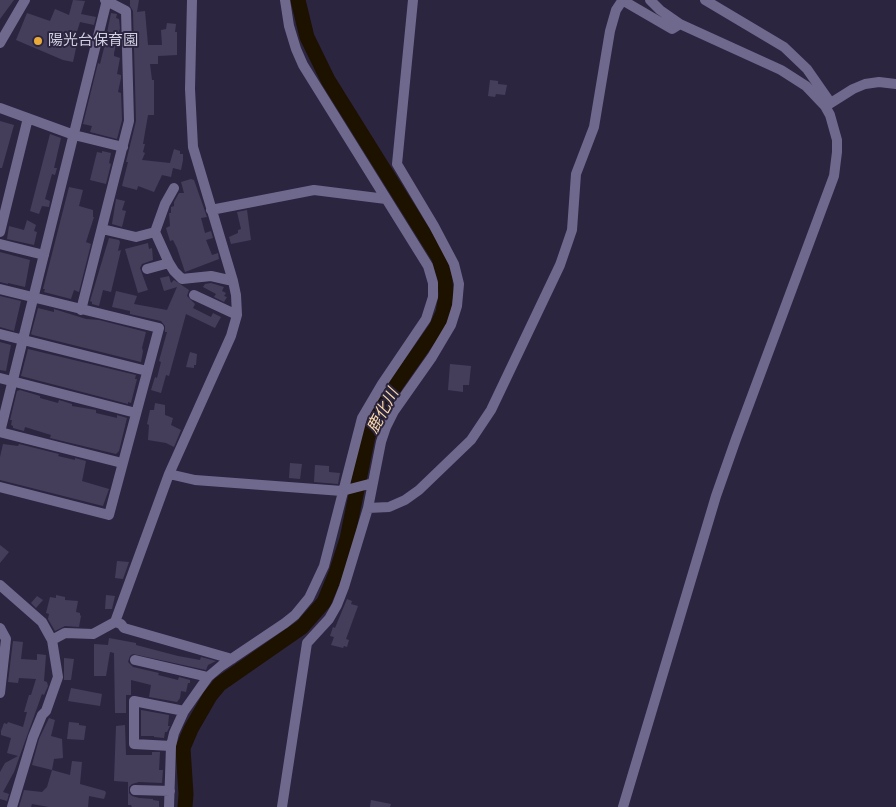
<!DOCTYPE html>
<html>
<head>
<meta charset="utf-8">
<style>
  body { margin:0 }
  canvas { display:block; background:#2b2540 }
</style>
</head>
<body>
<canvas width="896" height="807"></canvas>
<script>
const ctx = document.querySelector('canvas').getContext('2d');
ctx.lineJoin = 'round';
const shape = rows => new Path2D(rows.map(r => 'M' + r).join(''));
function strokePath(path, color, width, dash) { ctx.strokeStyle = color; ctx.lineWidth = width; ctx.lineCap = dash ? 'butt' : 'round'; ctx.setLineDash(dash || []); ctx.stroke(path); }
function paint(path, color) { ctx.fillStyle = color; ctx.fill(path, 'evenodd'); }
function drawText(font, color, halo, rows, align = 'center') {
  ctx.font = font + ' "Work Sans","Noto Sans JP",sans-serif'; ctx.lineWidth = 4; ctx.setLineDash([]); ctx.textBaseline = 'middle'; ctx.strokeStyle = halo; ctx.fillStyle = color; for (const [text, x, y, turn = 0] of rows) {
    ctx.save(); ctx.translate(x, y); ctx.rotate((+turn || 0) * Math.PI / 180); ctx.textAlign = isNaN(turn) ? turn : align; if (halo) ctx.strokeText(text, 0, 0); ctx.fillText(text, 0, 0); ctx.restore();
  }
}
strokePath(shape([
  [185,807,186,794,183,748,191,729,210,696,220,684,302,627,324,602,336,573,347,539,368,436,376,418,396,385,436,328,443,313,446,295,445,279,439,258,328,80,307,37,298,0]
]), '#1d1100', 15);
paint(shape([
  [0,0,14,0,0,19],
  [73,0,85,1,81,14,96,17,94,25,80,22,75,38,78,39,73,62,63,60,16,40,27,13,50,21,55,9,69,15],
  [130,0,139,0,137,12,145,11,148,45,162,45,161,30,166,29,167,23,176,24,175,32,177,32,177,55,158,56,158,64,150,64,152,80,154,80,154,115,148,115,143,144,145,144,143,152,145,153,142,160,170,163,174,149,180,151,180,154,183,154,183,160,181,170,173,168,171,177,162,175,154,192,138,186,137,190,122,186,128,162,126,162,136,121,133,11,130,6],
  [111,13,117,14,116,18,119,19,120,28,114,53,114,56,120,58,117,74,121,75,121,78,118,92,121,93,122,120,117,139,90,132,92,126,83,124,98,63,100,64,104,48],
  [490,80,498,81,498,84,507,85,505,95,496,94,495,97,488,96],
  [0,121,14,125,2,168,0,168],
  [50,134,61,138,54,168,57,168,55,175,52,174,45,199,50,201,49,207,42,206,39,214,30,211],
  [102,151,111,153,109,163,111,164,106,184,90,180,97,152,102,153],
  [191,179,194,180,207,217,201,218,205,233,211,231,213,238,206,240,212,255,218,253,219,259,185,272,177,248,173,240,170,241,166,228,170,226,169,213,171,213,171,207,174,206,174,202,179,193,184,193,181,182],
  [69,187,83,190,79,206,93,210,93,217,94,217,86,242,91,244,79,292,74,290,71,299,44,292,45,289,43,289],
  [116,199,125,201,122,210,126,211,122,227,112,224],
  [247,210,251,240,231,244,229,237,238,233,238,230,241,229,237,212],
  [27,220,36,225,34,231,37,232,34,245,7,239,9,226,24,230],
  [109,238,119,240,120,242,118,251,121,250,111,292,103,290,99,306,92,304,92,302,90,301],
  [148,243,149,249,152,248,153,260,142,264,140,268,148,290,138,293,125,249],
  [0,252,30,260,25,287,8,283,8,284,0,282],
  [169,276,171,283,174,280,189,290,187,296,195,304,193,308,211,317,213,313,221,317,215,328,186,314,169,376,166,375,161,393,151,390,155,377,157,378,161,362,159,361,167,332,165,332,165,326,161,321,130,314,130,311,112,307,116,291,137,296,134,304,167,310,177,287,164,291,160,278],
  [211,283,224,287,222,291,226,293,224,296,227,297,224,302,214,297,216,294,203,287,205,284],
  [0,296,21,301,14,331,0,327],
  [38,308,54,312,54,309,86,319,99,320,146,332,142,348,143,351,141,362,33,335,31,334],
  [0,342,11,345,6,371,0,370],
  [28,349,136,375,135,379,137,379,131,403,128,402,128,404,21,376],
  [190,352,197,354,196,365,194,365,194,368,186,367],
  [450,364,471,366,469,385,463,385,463,392,448,390],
  [20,390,40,396,40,398,58,403,59,400,72,404,72,406,96,410,96,413,117,418,117,415,127,418,119,451,116,454,50,438,51,435,25,427,24,431,13,428,13,426,11,425,12,420,10,420,17,391],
  [155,403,165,405,165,415,173,418,171,425,181,430,174,447,166,443,148,440,149,425,147,424,150,410,154,410],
  [3,444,18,446,19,444,59,454,58,456,75,460,75,458,86,461,82,481,109,489,103,506,0,480,0,457],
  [290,463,302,464,300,479,289,478],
  [315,465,329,466,329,472,340,473,338,484,314,482],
  [0,545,9,552,0,563],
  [117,561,129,562,123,579,115,578],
  [56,595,65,597,65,600,78,601,76,612,80,613,80,615,81,616,79,627,65,626,55,631,48,619,49,614,46,613,50,597,56,598],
  [106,595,115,596,112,609,105,609],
  [37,596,43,600,36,608,31,603],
  [347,599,352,601,351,604,358,606,346,639,349,640,347,647,344,646,343,648,331,645,334,637,330,636,333,627,335,628],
  [109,638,136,643,136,645,178,656,200,660,201,657,216,661,208,665,206,670,133,654,130,656,128,662,133,667,159,673,158,675,178,680,179,677,190,680,190,683,188,683,186,692,181,691,180,698,177,702,149,697,151,685,131,680,131,695,126,695,126,713,115,713,114,653,110,652,106,676,94,676,94,644,108,645],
  [13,641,23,642,21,659,37,660,37,654,46,655,44,681,47,682,48,686,44,695,42,694,14,772,3,792,9,794,7,801,0,799,0,772,5,763,18,756,7,753,11,738,1,735,1,731,4,723,7,724,8,722,23,727,27,712,24,712,29,695,31,695,36,679,19,678,18,683,8,682],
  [64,658,74,659,71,680,64,680],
  [71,688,102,694,100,706,68,701],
  [141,710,169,715,168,726,170,726,167,732,165,732,164,738,154,737,154,736,141,736],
  [49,718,55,720,51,736,62,739,63,758,54,759,52,770,32,765,39,739],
  [69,722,79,723,79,725,86,726,84,740,67,739],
  [125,725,126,755,152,755,152,752,160,752,159,770,163,770,162,783,139,782,132,784,129,787,129,793,132,796,139,798,153,799,153,800,159,801,159,807,132,807,131,805,128,805,128,782,114,781,116,726],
  [72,761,82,762,80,784,105,791,106,793,104,799,89,796,88,807,49,807,32,804,31,807,19,807,24,790,42,792,47,787,52,770,70,775],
  [371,800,391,804,390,807,370,807]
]), '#443e5b');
strokePath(shape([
  [622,0,672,29,680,24],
  [705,0,784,47,807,69,830,102],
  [826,106,853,89,865,84,879,82,896,84],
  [0,108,74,135,123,147],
  [211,210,314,190,386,199],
  [102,229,136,237,155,232,169,263,174,271,182,279,211,276,233,281],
  [0,232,28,118],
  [155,232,165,204,174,188],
  [0,244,44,255],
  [147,269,169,263],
  [0,289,159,328,109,515,0,487],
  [194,295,237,315],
  [81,310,129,121,126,11,105,0],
  [0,334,147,371],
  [0,378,136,413],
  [0,432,107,0],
  [0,432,122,463],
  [169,474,195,480,342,491,373,483],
  [368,508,389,507,405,500,419,490,471,440,491,410,560,265,572,230,576,174,594,127,610,31,616,10,622,1],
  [0,585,42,622,52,640,58,677,46,711,42,715,33,737,12,807],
  [115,622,121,624,124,628,232,659],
  [0,628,6,639,0,693],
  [52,640,65,633,93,634,115,622,169,474,231,336,237,315,236,295,233,281,193,147,190,89,192,0],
  [135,660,208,677],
  [171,746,134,744,134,701,184,711],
  [135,790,170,791],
  [169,807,171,746,174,733,184,711,208,677,221,666,285,623,295,615,309,598,324,566,362,418,382,384,426,319,433,297,433,283,428,266,303,65,296,49,289,26,285,0],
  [282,807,307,643,329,619,337,605,344,587,368,508,381,442,386,427,394,411,432,357,451,325,457,306,459,284,454,264,434,226,397,164,413,0],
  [623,807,716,496,736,439,834,176,837,152,837,140,830,115,825,106,806,86,781,70,680,24,660,10,650,0]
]), '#70698e', 10);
strokePath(shape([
  [0,43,25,0]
]), '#70698e', 10);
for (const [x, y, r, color] of [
  [38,41,5,"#eaaa38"]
]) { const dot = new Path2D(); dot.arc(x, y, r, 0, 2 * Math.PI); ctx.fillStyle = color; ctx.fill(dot); strokePath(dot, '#2b2540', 2); }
drawText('15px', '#d1cfe0', '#2b2540', [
  ["陽光台保育園",48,41]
], 'left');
drawText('italic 16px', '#fedaa5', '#2b2540', [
  ["鹿化川",383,411,-62]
]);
</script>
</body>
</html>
